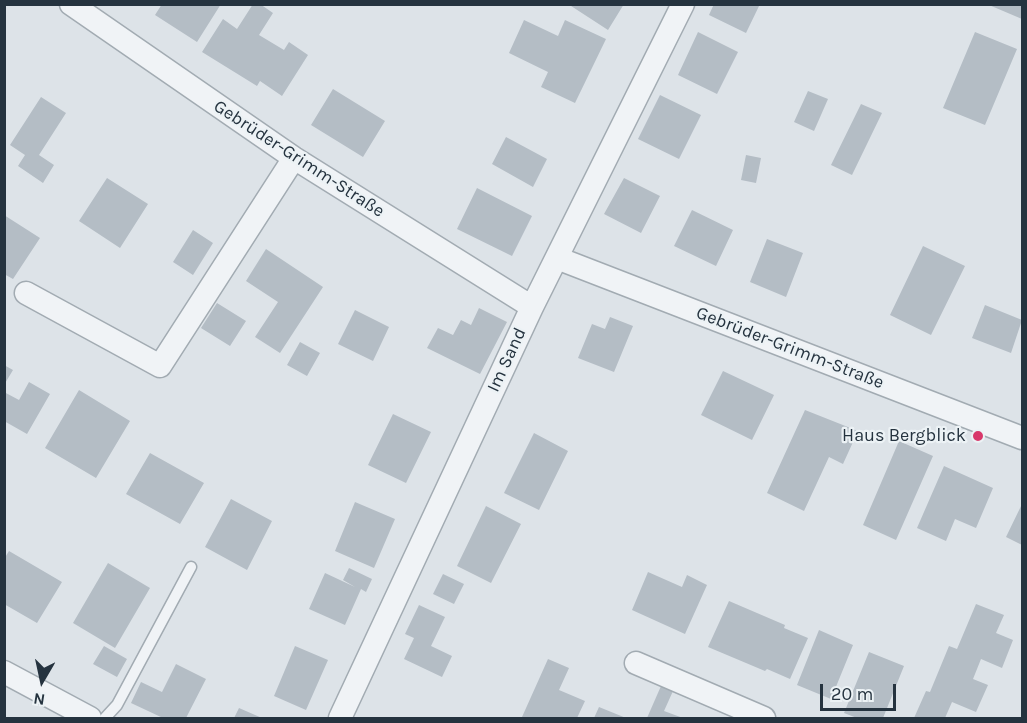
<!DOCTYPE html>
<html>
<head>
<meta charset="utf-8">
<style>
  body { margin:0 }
  #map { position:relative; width:1027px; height:723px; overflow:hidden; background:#dde3e8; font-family:Karla,sans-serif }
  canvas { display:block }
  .frame { position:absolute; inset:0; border:6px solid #25333f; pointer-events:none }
  .north { position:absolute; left:12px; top:651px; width:60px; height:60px; -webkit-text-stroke:4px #ecf2f5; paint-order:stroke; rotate:189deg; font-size:16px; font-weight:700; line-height:24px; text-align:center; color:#25333f }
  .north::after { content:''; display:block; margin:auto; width:21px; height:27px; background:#25333f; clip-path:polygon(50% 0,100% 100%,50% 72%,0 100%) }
  .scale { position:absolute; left:820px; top:684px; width:76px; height:27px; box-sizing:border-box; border:3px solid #25333f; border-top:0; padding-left:8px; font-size:18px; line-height:21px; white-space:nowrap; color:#25333f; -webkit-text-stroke:4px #ecf2f5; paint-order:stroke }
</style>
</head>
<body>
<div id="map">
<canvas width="1027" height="723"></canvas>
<div class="frame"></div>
<div class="north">N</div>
<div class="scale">20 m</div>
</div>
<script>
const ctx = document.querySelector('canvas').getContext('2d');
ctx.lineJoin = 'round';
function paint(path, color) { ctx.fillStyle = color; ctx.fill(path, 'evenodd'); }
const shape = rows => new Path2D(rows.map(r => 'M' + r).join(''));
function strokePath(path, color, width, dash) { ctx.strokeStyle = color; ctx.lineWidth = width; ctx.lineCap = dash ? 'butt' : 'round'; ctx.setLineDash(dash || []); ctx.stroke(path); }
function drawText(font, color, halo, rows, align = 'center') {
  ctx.font = font + ' Karla,sans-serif'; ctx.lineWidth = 4.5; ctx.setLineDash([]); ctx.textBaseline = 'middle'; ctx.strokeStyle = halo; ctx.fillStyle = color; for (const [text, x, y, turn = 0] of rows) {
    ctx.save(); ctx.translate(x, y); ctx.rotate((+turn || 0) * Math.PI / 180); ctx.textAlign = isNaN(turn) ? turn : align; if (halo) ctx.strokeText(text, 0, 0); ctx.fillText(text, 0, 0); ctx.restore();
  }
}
paint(shape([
  [162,4,221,4,197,42,155,15],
  [253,4,260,4,273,13,259,35,284,50,289,42,308,55,282,96,260,81,257,86,202,52,223,19,237,29],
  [568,4,624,4,608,30],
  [714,4,760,4,746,33,709,15],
  [989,4,1022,4,1022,19,989,5],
  [524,20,558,36,565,20,606,39,575,103,541,87,548,72,509,53],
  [698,32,738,52,717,94,678,75],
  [975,32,1017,49,985,125,943,108],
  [333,89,385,121,363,157,311,125],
  [808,91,828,99,814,131,794,122],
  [660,95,701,115,679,159,638,139],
  [41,97,66,113,39,155,54,165,43,183,18,166,25,155,10,145],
  [861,104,882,113,852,175,831,165],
  [506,137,547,159,533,187,492,164],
  [746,155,761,158,756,183,741,180],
  [107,178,148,204,120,248,79,221],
  [624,178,660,196,641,233,604,214],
  [477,188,532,216,512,256,457,229],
  [692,210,733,230,716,266,674,246],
  [4,215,40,238,13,279,4,274],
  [193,230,213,243,193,275,173,262],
  [767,239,803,253,786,297,750,282],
  [923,246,965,266,931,335,890,315],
  [266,249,323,287,280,353,255,337,278,302,246,281],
  [217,303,246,321,230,346,201,328],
  [985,305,1022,320,1011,353,972,338],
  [479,308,507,322,480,374,427,348,438,328,453,335,461,320,471,325],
  [355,310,389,327,373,361,338,344],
  [610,317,633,326,614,372,578,358,592,324,605,329],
  [300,342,320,353,307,376,287,365],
  [4,365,13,370,4,385],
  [723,371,774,395,752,440,701,415],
  [29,382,50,394,27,434,4,421,4,392,19,400],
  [79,390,130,421,96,478,45,448],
  [805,410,858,431,843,464,829,457,804,511,767,493],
  [393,414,431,432,406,483,368,465],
  [534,433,568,451,539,510,504,493],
  [899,441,933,456,896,540,863,525],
  [150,453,204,483,180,524,126,494],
  [944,466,993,488,976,528,955,519,946,541,917,528],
  [231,499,272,521,247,570,205,547],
  [355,502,395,519,374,568,335,551],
  [1022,504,1022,545,1006,537],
  [486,506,521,524,491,583,457,566],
  [9,551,62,582,37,623,4,604,4,559],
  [108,563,150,588,115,648,73,623],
  [349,568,372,579,366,592,361,589,345,625,309,609,325,573,355,587,343,580],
  [648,572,682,587,687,575,707,585,685,634,632,610],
  [443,574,464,584,454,604,433,594],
  [729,601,785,625,784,628,808,638,790,679,767,669,765,671,708,647],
  [976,604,1004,615,996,633,1013,640,1002,668,981,659,973,679,988,685,976,712,952,702,945,718,914,718,926,691,930,692,949,646,957,649],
  [419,605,445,617,431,646,452,656,442,677,404,659,414,638,405,634],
  [819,630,853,645,831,699,797,685],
  [104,646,127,659,117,677,93,664],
  [295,646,328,660,306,710,274,696],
  [869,652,904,666,883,718,857,718,844,713],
  [548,659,569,668,559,690,585,701,577,718,522,717],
  [176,664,206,679,186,718,163,718,131,703,141,682,162,692],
  [661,686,673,691,664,711,683,718,647,718],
  [599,707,626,718,594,718],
  [239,708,262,718,234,718]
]), '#b4bdc5');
const lane = shape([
  [105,718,117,705,191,567]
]);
const street = shape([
  [71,4,294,158,532,307],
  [557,258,1022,438],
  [26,293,160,366,294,158],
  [636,663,764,718],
  [4,672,90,718],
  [340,718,532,307,683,4]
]);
strokePath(lane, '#a2abb2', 13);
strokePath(street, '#a2abb2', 25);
strokePath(lane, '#f0f3f6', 10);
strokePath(street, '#f0f3f6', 22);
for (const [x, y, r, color] of [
  [978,436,6,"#d8376a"]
]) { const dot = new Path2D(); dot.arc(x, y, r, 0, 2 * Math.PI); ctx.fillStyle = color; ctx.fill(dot); strokePath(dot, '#ecf2f5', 2); }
drawText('18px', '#25333f', '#ecf2f5', [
  ["Gebrüder-Grimm-Straße",299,159,33],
  ["Gebrüder-Grimm-Straße",790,348,21],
  ["Im Sand",507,360,-65]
]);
drawText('18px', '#25333f', '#ecf2f5', [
  ["Haus Bergblick",966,436]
], 'right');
</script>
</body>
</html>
